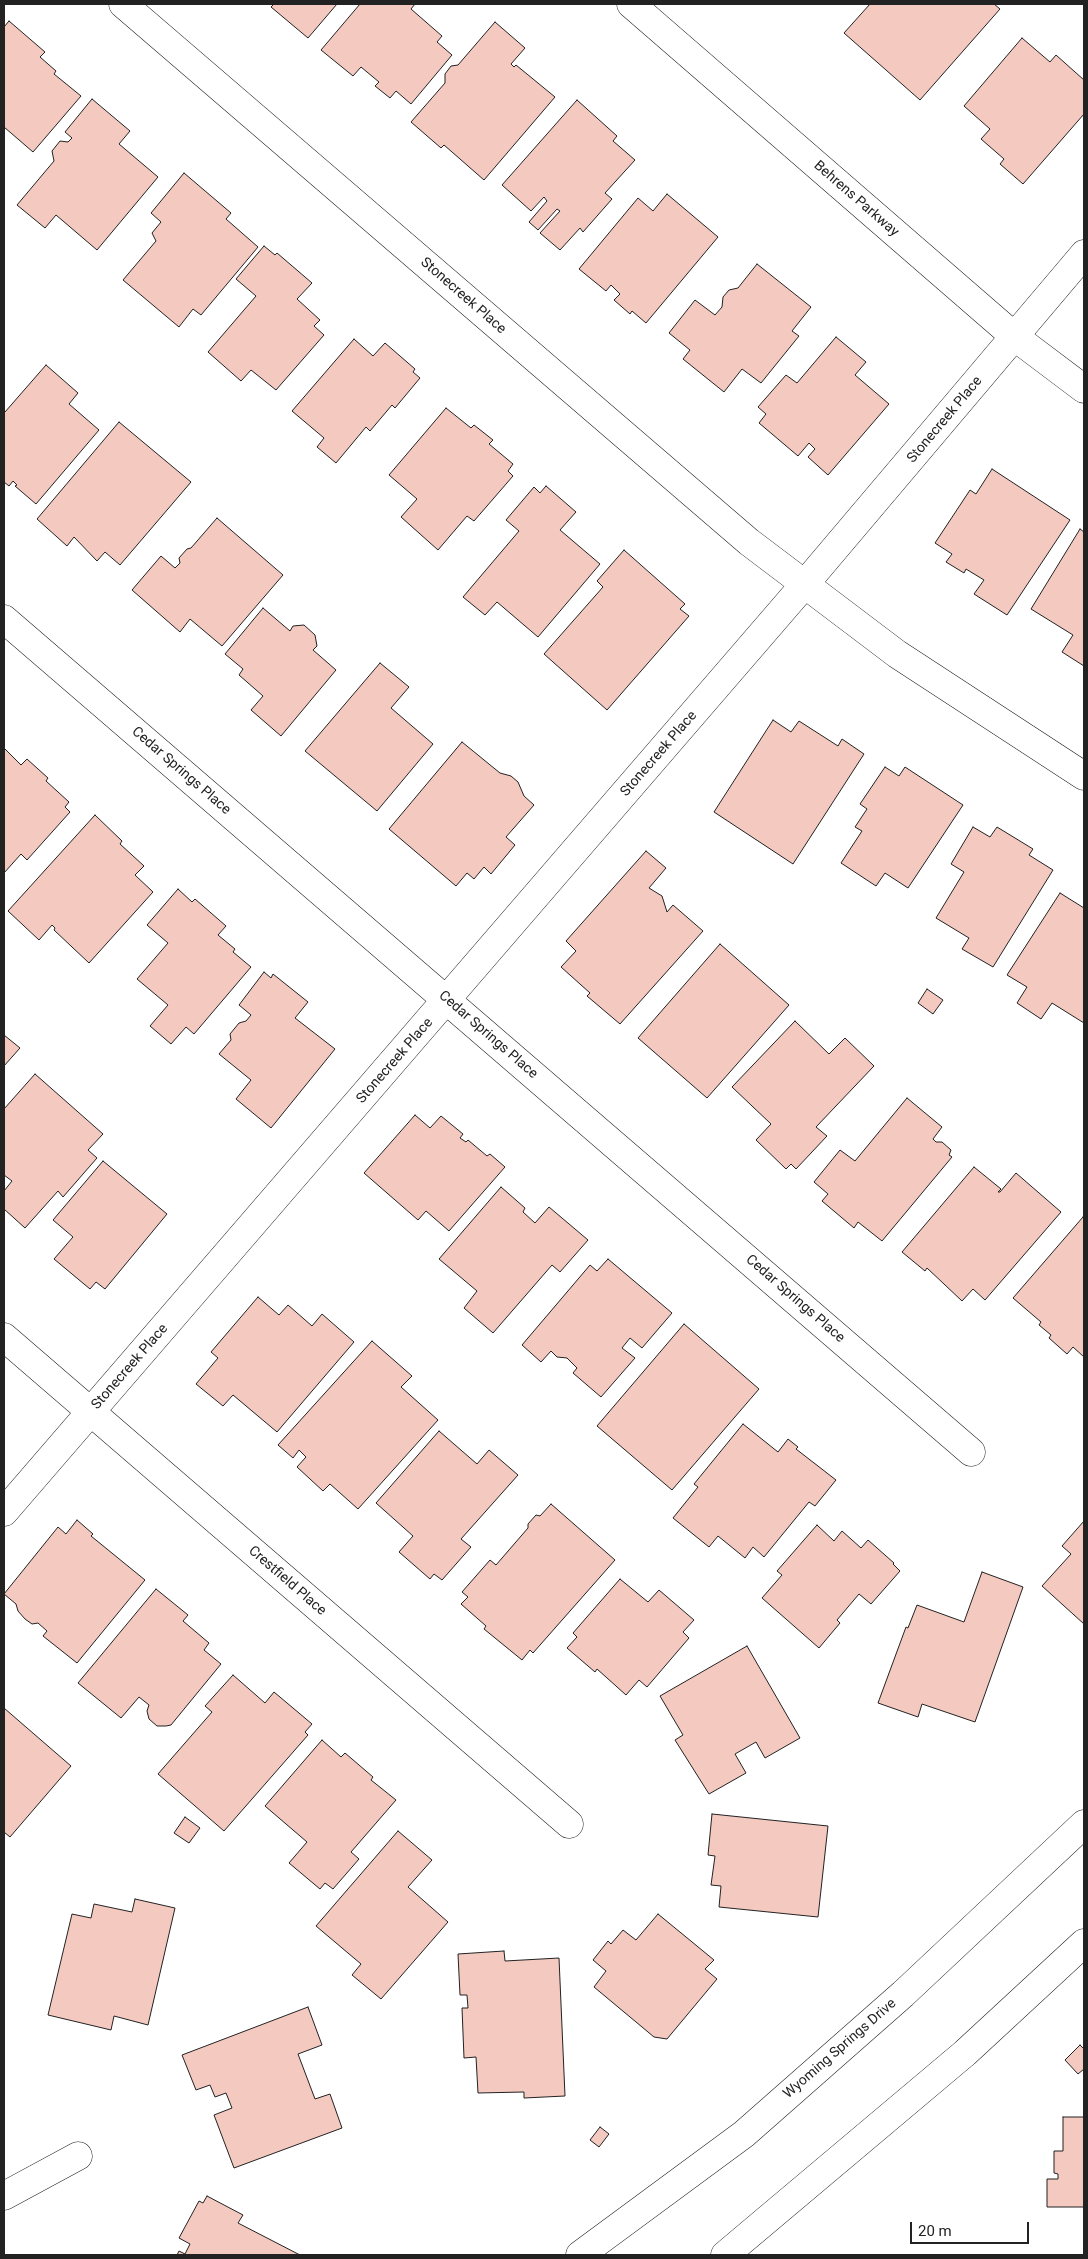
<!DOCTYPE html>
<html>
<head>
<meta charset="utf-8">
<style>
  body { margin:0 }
  #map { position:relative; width:1088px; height:2259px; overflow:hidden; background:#fff; font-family:Roboto,sans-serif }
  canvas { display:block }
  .frame { position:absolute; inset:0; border:5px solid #222; pointer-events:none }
  .scale { position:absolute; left:910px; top:2222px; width:119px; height:22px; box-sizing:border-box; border:2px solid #222; border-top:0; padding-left:6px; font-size:15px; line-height:18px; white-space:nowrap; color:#222; -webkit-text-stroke:4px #fff; paint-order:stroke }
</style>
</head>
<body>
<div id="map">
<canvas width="1088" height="2259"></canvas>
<div class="frame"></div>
<div class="scale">20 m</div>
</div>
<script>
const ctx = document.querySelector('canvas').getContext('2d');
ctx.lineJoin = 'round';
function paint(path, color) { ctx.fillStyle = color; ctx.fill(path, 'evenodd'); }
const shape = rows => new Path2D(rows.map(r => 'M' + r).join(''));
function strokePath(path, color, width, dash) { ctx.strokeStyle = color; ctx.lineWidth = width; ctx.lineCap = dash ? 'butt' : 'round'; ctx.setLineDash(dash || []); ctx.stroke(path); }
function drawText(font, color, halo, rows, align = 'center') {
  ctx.font = font + ' Roboto,sans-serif'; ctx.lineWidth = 4; ctx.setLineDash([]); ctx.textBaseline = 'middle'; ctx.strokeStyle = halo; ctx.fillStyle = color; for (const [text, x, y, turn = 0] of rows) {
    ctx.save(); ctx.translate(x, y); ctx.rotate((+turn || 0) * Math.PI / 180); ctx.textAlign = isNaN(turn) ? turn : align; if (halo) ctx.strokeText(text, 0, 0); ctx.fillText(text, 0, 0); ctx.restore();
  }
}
const building = shape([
  [274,4,337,4,308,38,271,7,274,4],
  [360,4,415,4,411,9,442,36,437,42,452,55,411,104,396,91,390,98,375,86,379,82,361,67,353,76,321,50,360,4],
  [870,4,994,4,1000,9,920,100,844,33,870,4],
  [9,21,45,52,40,57,56,71,54,74,81,96,33,152,4,127,4,27,9,21],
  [495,22,525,48,511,64,514,67,516,65,555,97,484,180,444,145,441,148,411,122,445,83,445,74,451,66,458,65,495,22],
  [1022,38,1050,62,1056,55,1084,80,1084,114,1023,184,1000,164,1004,159,981,139,990,129,964,106,1022,38],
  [92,99,130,131,119,144,158,177,97,250,56,215,45,228,17,205,54,161,52,151,60,141,68,142,72,138,65,132,92,99],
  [577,100,617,136,613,141,635,160,605,193,612,199,583,232,580,228,560,250,540,233,560,211,557,209,538,230,529,222,547,201,544,197,531,211,502,185,577,100],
  [184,173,231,213,226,219,258,247,201,315,193,309,179,327,123,280,156,241,152,233,161,222,151,213,184,173],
  [667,194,718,237,646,323,632,311,630,314,614,300,620,294,611,285,606,291,579,269,638,198,653,211,667,194],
  [264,246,275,255,277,253,312,283,297,299,320,320,314,326,324,335,276,390,251,370,241,381,208,352,256,296,236,279,264,246],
  [757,264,811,307,792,331,799,336,761,383,742,369,724,392,683,359,690,350,669,333,695,300,715,315,722,307,723,297,729,290,738,288,757,264],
  [836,337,866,362,855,375,889,404,828,475,808,457,815,449,809,443,798,456,759,423,766,414,758,407,786,375,797,383,836,337],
  [354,339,373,356,385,343,415,369,413,372,420,378,395,408,392,405,370,431,366,427,336,463,317,447,324,438,292,411,354,339],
  [46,365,78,393,69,404,99,430,36,504,15,486,17,485,13,481,9,486,4,482,4,411,5,412,46,365],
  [446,408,471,428,474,425,493,440,489,444,513,464,508,471,513,476,474,521,467,516,438,550,401,517,417,499,389,475,446,408],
  [119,422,191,482,120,565,105,552,97,561,74,537,67,546,37,519,119,422],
  [992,469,1070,520,1007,615,974,594,984,580,966,569,964,573,946,562,952,554,935,543,970,490,976,494,992,469],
  [546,486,576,512,560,530,600,564,538,637,497,602,485,615,463,597,519,531,506,520,534,487,540,493,546,486],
  [217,518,283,575,222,646,190,619,180,632,132,590,161,556,175,568,180,563,179,558,187,549,191,548,217,518],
  [1080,529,1084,532,1084,666,1062,652,1073,635,1031,609,1080,529],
  [624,550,685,604,680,609,689,616,607,710,544,654,603,587,597,581,624,550],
  [263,608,290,631,293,626,304,625,315,635,317,646,313,650,336,670,281,736,251,710,263,696,239,675,243,669,225,654,263,608],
  [380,663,409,687,391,708,433,744,377,811,305,751,380,663],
  [773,720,791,732,799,721,838,746,842,739,864,754,793,864,714,812,773,720],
  [462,742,500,773,511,776,518,782,524,796,534,805,506,837,515,845,491,874,484,867,474,879,467,873,456,886,389,829,462,742],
  [4,748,21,765,27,759,48,778,46,781,69,802,65,807,70,812,27,860,21,854,4,873,4,748],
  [885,767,899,776,905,767,963,805,908,888,885,873,876,886,841,863,862,831,855,827,867,809,860,804,885,767],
  [95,815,122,841,120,844,144,866,135,875,153,892,89,963,54,930,55,928,52,925,39,940,8,911,95,815],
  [973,827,990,837,997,827,1033,849,1029,855,1053,870,993,967,962,949,969,938,936,918,964,872,951,864,973,827],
  [646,851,666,868,649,888,662,896,667,912,673,905,703,931,620,1024,587,996,590,993,561,967,576,951,566,941,646,851],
  [178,889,192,902,195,899,226,926,218,935,235,949,233,952,251,967,194,1034,186,1027,171,1044,150,1026,168,1005,137,979,168,943,147,925,178,889],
  [1060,893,1084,908,1084,1023,1052,1003,1041,1019,1017,1003,1027,987,1007,975,1060,893],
  [720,944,789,1005,707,1098,638,1038,720,944],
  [264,972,271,978,273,974,308,1002,295,1018,335,1049,271,1128,236,1099,251,1080,219,1054,231,1040,230,1034,239,1023,246,1021,251,1015,239,1005,264,972],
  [927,989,943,1000,933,1014,918,1003,927,989],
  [795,1021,829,1054,845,1038,874,1066,816,1127,827,1136,796,1169,791,1164,786,1169,756,1140,771,1124,732,1087,795,1021],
  [4,1035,20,1048,4,1066,4,1035],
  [35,1074,103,1134,88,1150,97,1158,63,1197,58,1191,25,1228,4,1209,4,1191,12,1181,4,1175,4,1109,35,1074],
  [907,1098,942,1127,933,1139,936,1142,942,1142,951,1150,949,1155,952,1157,882,1241,858,1222,854,1228,822,1201,828,1194,814,1182,840,1150,855,1161,907,1098],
  [415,1115,430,1128,441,1116,463,1134,460,1138,466,1142,468,1140,487,1156,490,1154,505,1167,449,1231,426,1211,418,1220,364,1173,415,1115],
  [103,1161,167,1214,105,1289,96,1282,90,1289,54,1259,73,1237,53,1220,103,1161],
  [974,1167,1001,1189,998,1192,1000,1192,1016,1173,1061,1212,985,1300,973,1289,962,1301,927,1268,925,1271,902,1252,974,1167],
  [501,1187,525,1208,523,1212,535,1223,549,1207,588,1240,560,1272,552,1265,493,1333,464,1308,477,1291,439,1259,501,1187],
  [1083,1217,1084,1218,1084,1357,1073,1347,1067,1354,1049,1338,1051,1335,1039,1325,1041,1322,1013,1298,1083,1217],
  [608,1259,672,1313,642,1348,630,1338,622,1348,635,1358,601,1397,573,1373,577,1368,567,1358,557,1357,551,1351,541,1362,522,1345,590,1265,597,1271,608,1259],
  [258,1297,279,1315,288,1305,312,1326,322,1314,354,1342,277,1432,233,1395,223,1406,196,1384,218,1358,211,1352,258,1297],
  [684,1324,759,1389,672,1490,597,1426,684,1324],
  [372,1341,412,1376,401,1387,438,1420,358,1509,330,1484,323,1491,297,1467,306,1457,299,1450,293,1458,278,1445,372,1341],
  [743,1424,778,1452,788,1439,798,1447,796,1449,836,1480,815,1506,809,1502,764,1557,753,1547,745,1558,718,1536,709,1547,673,1518,698,1487,694,1484,743,1424],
  [439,1431,477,1464,489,1450,518,1475,461,1539,471,1547,442,1580,434,1574,430,1579,399,1552,413,1536,376,1503,439,1431],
  [551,1504,615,1560,533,1653,530,1650,522,1660,484,1629,486,1626,461,1604,468,1597,462,1592,490,1560,496,1565,528,1528,528,1524,536,1515,540,1516,551,1504],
  [77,1520,93,1534,91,1536,145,1580,77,1663,43,1636,47,1631,38,1623,32,1624,25,1619,18,1611,16,1604,4,1594,58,1527,66,1534,77,1520],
  [1084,1521,1084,1624,1042,1586,1071,1554,1062,1546,1084,1521],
  [817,1525,834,1541,842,1531,861,1548,868,1540,894,1563,893,1564,900,1571,871,1604,859,1594,837,1620,840,1623,819,1648,762,1598,782,1575,777,1571,817,1525],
  [982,1572,1023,1587,975,1722,922,1704,918,1717,878,1703,906,1627,908,1628,917,1605,964,1622,982,1572],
  [620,1579,648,1602,659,1590,694,1620,683,1632,689,1638,647,1687,639,1680,626,1695,597,1669,595,1672,567,1648,577,1637,573,1633,620,1579],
  [156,1589,188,1615,183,1621,209,1643,204,1650,221,1664,171,1725,166,1726,157,1726,149,1719,147,1711,149,1705,139,1697,121,1718,78,1683,156,1589],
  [747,1646,800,1738,765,1758,756,1742,735,1754,746,1773,709,1794,675,1740,683,1735,660,1696,747,1646],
  [233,1675,265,1703,274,1692,312,1724,305,1732,308,1735,224,1831,158,1774,212,1712,205,1706,233,1675],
  [4,1708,71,1766,10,1837,4,1832,4,1708],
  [322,1740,341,1757,345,1753,373,1777,371,1780,396,1800,351,1852,359,1859,333,1889,325,1883,320,1889,289,1863,307,1842,265,1806,322,1740],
  [712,1814,828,1826,818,1917,719,1907,721,1886,711,1885,715,1856,708,1855,712,1814],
  [185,1817,200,1828,189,1843,174,1833,185,1817],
  [398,1831,432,1860,408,1887,448,1922,381,1999,352,1975,361,1964,316,1926,398,1831],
  [135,1899,175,1908,148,2025,114,2016,111,2030,48,2015,72,1914,91,1918,94,1904,132,1912,135,1899],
  [658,1914,714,1960,705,1969,717,1979,667,2039,654,2037,594,1987,606,1971,593,1960,608,1941,611,1944,623,1930,636,1940,658,1914],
  [504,1951,505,1961,559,1958,565,2096,524,2098,524,2092,478,2093,476,2057,464,2058,462,2008,468,2008,467,1995,460,1995,458,1954,504,1951],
  [308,2007,322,2045,298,2054,315,2099,330,2094,342,2128,234,2168,214,2115,232,2108,226,2093,215,2097,210,2085,196,2090,182,2055,308,2007],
  [1080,2045,1084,2049,1084,2069,1078,2074,1065,2060,1080,2045],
  [1063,2117,1084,2117,1084,2207,1047,2207,1047,2179,1058,2179,1058,2174,1054,2173,1054,2151,1063,2151,1063,2117],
  [600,2127,609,2134,599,2147,590,2140,600,2127],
  [207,2196,243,2215,238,2223,300,2255,177,2255,179,2251,185,2254,190,2244,179,2238,199,2201,203,2203,207,2196]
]);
paint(building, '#f3c9c0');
strokePath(building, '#222', 1);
const minor = shape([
  [123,4,749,542,897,654,1084,776],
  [631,4,1015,337,1084,389],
  [4,619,971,1452],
  [4,1337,569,1824],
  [4,1512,804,585,1084,254],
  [4,2196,78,2156],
  [580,2255,744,2134,903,1994,1084,1824],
  [725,2255,965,2053,1084,1943]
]);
strokePath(minor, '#222', 29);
strokePath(minor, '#fff', 28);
drawText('14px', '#222', '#fff', [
  ["Behrens Parkway",856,199,41],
  ["Stonecreek Place",463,296,41],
  ["Stonecreek Place",945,420,-50],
  ["Stonecreek Place",659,754,-49],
  ["Cedar Springs Place",181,771,41],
  ["Cedar Springs Place",488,1035,41],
  ["Stonecreek Place",395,1061,-49],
  ["Cedar Springs Place",795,1299,41],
  ["Stonecreek Place",130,1367,-49],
  ["Crestfield Place",287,1581,41],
  ["Wyoming Springs Drive",840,2049,-41]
]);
</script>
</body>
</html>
